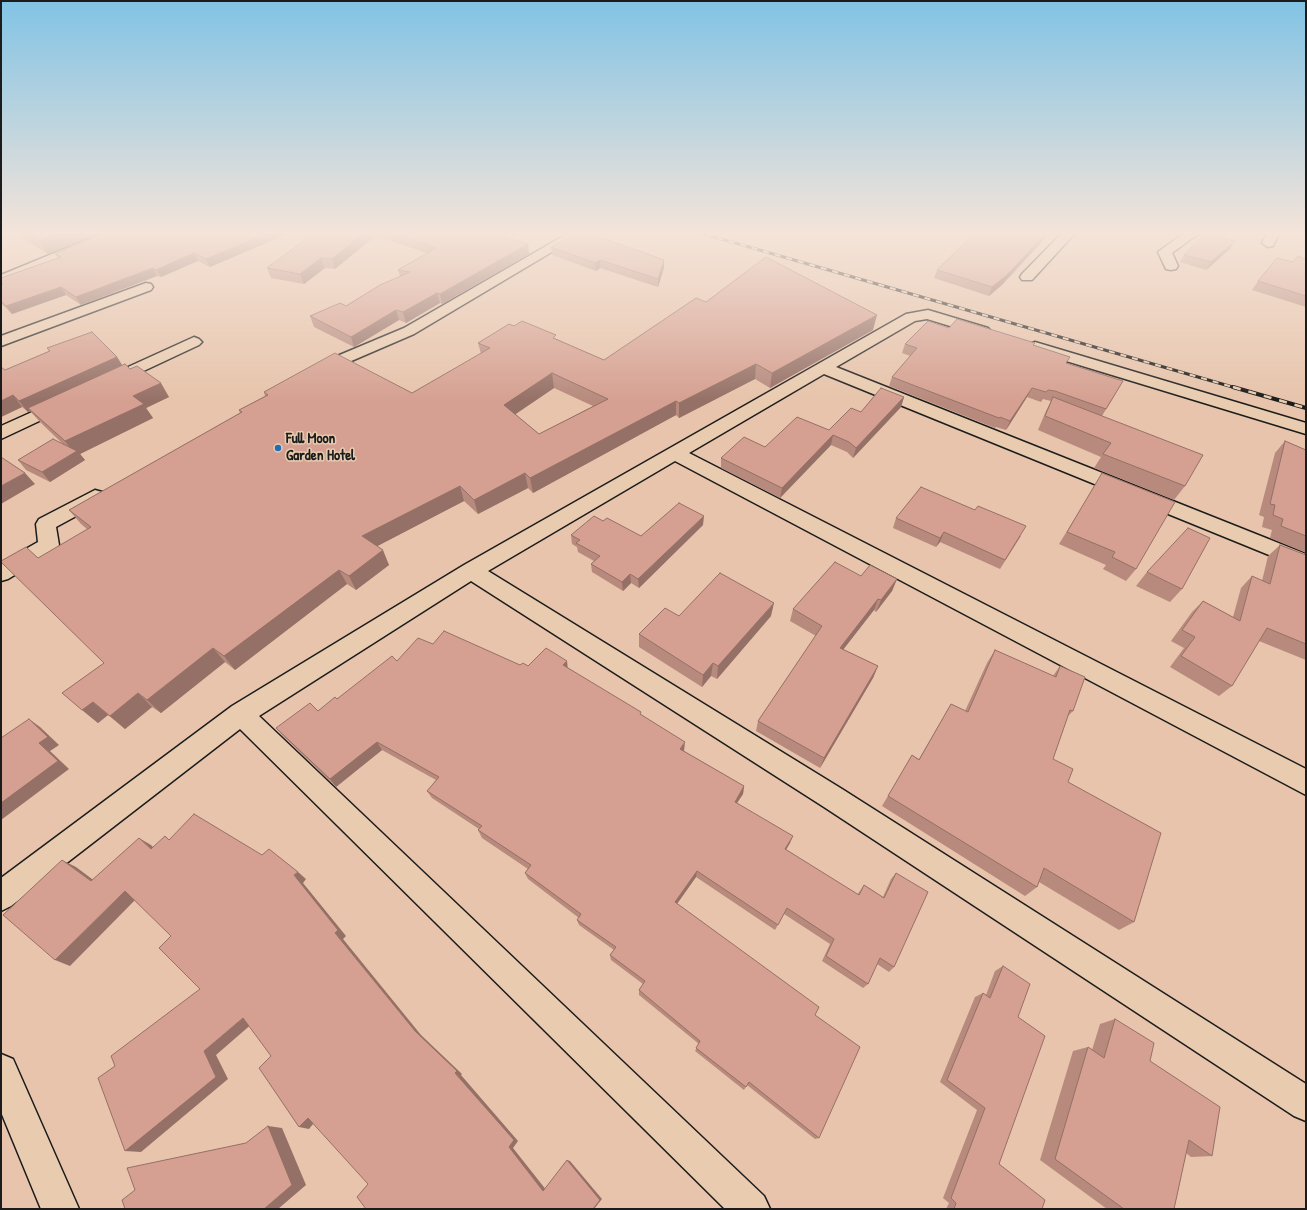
<!DOCTYPE html>
<html>
<head>
<meta charset="utf-8">
<style>
  body { margin:0 }
  #map { position:relative; width:1307px; height:1210px; overflow:hidden; background:#e7c4ab; font-family:"Patrick Hand",sans-serif }
  canvas { display:block }
  .frame { position:absolute; inset:0; border:2px solid #1c1c1c; pointer-events:none }
</style>
</head>
<body>
<div id="map">
<canvas width="1307" height="1210"></canvas>
<div class="frame"></div>
</div>
<script>
const ctx = document.querySelector('canvas').getContext('2d');
ctx.lineJoin = 'round';
const shape = rows => new Path2D(rows.map(r => 'M' + r).join(''));
function strokePath(path, color, width, dash) { ctx.strokeStyle = color; ctx.lineWidth = width; ctx.lineCap = dash ? 'butt' : 'round'; ctx.setLineDash(dash || []); ctx.stroke(path); }
function paint(path, color) { ctx.fillStyle = color; ctx.fill(path, 'evenodd'); }
function drawText(font, color, halo, rows, align = 'center') {
  ctx.font = font + ' "Patrick Hand",sans-serif'; ctx.lineWidth = 3; ctx.setLineDash([]); ctx.textBaseline = 'middle'; ctx.strokeStyle = halo; ctx.fillStyle = color; for (const [text, x, y, turn = 0] of rows) {
    ctx.save(); ctx.translate(x, y); ctx.rotate((+turn || 0) * Math.PI / 180); ctx.textAlign = isNaN(turn) ? turn : align; if (halo) ctx.strokeText(text, 0, 0); ctx.fillText(text, 0, 0); ctx.restore();
  }
}
const minor = shape([
  [572,231,587,231,414,334,342,365,325,375,319,377,313,375,311,372,313,369,330,359,404,328,572,231],
  [1064,231,1077,231,1032,280,1022,280,1020,277,1022,274,1064,231],
  [1187,231,1204,231,1191,239,1172,253,1178,266,1176,269,1171,270,1166,269,1158,252,1187,231],
  [1268,231,1280,231,1273,246,1268,247,1262,243,1268,231],
  [146,283,151,284,153,287,151,290,1,346,1,336,146,283],
  [928,310,988,328,991,331,988,334,983,336,927,319,915,321,836,367,1306,554,1306,570,824,374,689,453,1306,769,1306,795,675,461,488,571,842,789,1306,1084,1306,1121,1294,1116,824,807,471,581,259,716,764,1196,770,1209,725,1209,240,729,11,906,1,911,1,878,232,706,464,565,906,314,928,310],
  [194,337,199,339,202,342,199,345,118,383,112,385,106,383,104,380,106,377,194,337],
  [1035,342,1306,423,1306,434,1030,350,1027,347,1030,344,1035,342],
  [61,399,67,400,69,404,67,408,1,439,1,426,61,399],
  [95,490,102,492,105,497,102,502,56,527,59,545,56,550,8,579,1,581,1,563,38,542,36,524,39,519,95,490],
  [1,1054,13,1059,79,1209,41,1209,1,1112,1,1054]
]);
const tertiary = shape([
  [108,231,125,231,123,234,1,284,1,275,108,231]
]);
strokePath(minor, '#1c1c1c', 3);
strokePath(tertiary, '#1c1c1c', 3);
paint(minor, '#e9ccb0');
paint(tertiary, '#e9ccb0');
const railFar1 = shape([
  [694,231,1236,388]
]);
const rail = shape([
  [1233,387,1306,408]
]);
strokePath(railFar1, '#1c1c1c', 3);
strokePath(rail, '#1c1c1c', 4);
strokePath(railFar1, '#e9ccb0', 2, [6]);
strokePath(rail, '#e9ccb0', 2.5, [8]);
paint(shape([
  [11,231,104,231,48,254],
  [146,231,294,231,210,267,198,261,161,277,157,276,81,305,66,295,12,314,1,303,1,278,58,258,55,254,139,235],
  [317,231,489,231,487,232,528,244,529,254,442,304,440,303,406,323,399,320,354,347,314,327,310,316,346,306,400,276,398,270,427,253,375,236,335,269,325,268,304,284,271,278,267,268],
  [551,247,664,268,658,287,600,268,596,271,552,255],
  [1230,249,1206,270,1180,262,1184,255],
  [1306,259,1306,307,1252,290,1258,281,1293,262],
  [937,270,1003,284,989,296,934,278],
  [706,302,873,330,770,388,755,379,679,418,676,415,533,493,528,488,478,514,464,501,377,546,389,565,356,590,347,584,235,670,225,662,161,713,152,707,125,729,108,715,98,723,62,693,104,663,87,529,81,524,69,510,240,413,239,410,265,396,264,392,412,393,481,354,478,343,514,326,557,339,604,360],
  [554,388,593,406,539,434,515,414],
  [949,328,1033,346,1067,363,1123,381,1102,416,1185,486,1174,500,1094,468,1101,457,1038,430,1046,411,1051,401,1043,399,1041,402,1027,397,1006,430,996,427,995,428,889,386,892,377,910,356,902,353,905,344],
  [47,348,117,357,122,365,130,369,169,397,146,408,153,418,80,454,85,460,50,482,26,470,18,460,64,445,40,422,30,411,28,412,22,407,1,417,5,370,49,351],
  [904,397,901,407,853,458,847,452,831,445,780,498,721,468,721,458,829,430,861,412],
  [1285,441,1306,450,1306,553,1270,538,1272,530,1262,527,1264,517,1259,515,1275,453],
  [1095,486,1136,569,1126,581,1103,569,1106,565,1059,544],
  [896,518,1021,536,1000,569,940,542,936,547,893,528],
  [603,521,641,536,703,525,639,588,631,583,623,591,592,572,591,564,594,561,578,552,577,547,572,544,571,535],
  [1280,545,1306,555,1306,660,1259,641,1232,686,1219,696,1170,667,1184,648,1171,641,1192,612,1203,601,1233,617,1241,588,1252,576,1262,581,1268,556],
  [1147,572,1182,589,1170,602,1136,586],
  [861,576,897,579,892,591,876,612,874,610,843,649,878,666,873,678,820,768,756,731,758,721,816,636,790,621,793,609],
  [679,616,771,616,717,679,711,676,702,687,639,647,639,634],
  [433,644,520,665,528,666,568,668,642,715,684,751,744,786,743,794,737,803,790,843,786,850,857,895,864,885,883,897,891,879,896,873,894,967,889,972,877,964,868,984,863,988,822,961,830,944,784,914,775,930,696,877,677,904,815,1015,819,1138,815,1139,747,1085,744,1090,695,1051,699,1044,639,995,639,990,643,984,611,960,610,955,614,950,579,925,577,920,579,918,528,879,525,873,528,869,482,838,478,830,479,829,432,798,427,791,436,780,382,750,336,787,283,736,276,728,318,711,397,661],
  [995,650,1053,676,1060,666,1073,711,1068,716,1053,759,1068,782,1134,922,1119,930,1039,882,1037,887,1025,896,882,806,912,755,919,759,951,704,965,711,987,663],
  [1003,966,1018,1017,999,1164,1042,1209,946,1209,949,1203,943,1198,977,1110,940,1082,975,997,983,993,986,995,995,971],
  [1115,1019,1150,1061,1212,1156,1191,1157,1186,1153,1174,1209,1107,1209,1040,1160,1073,1051,1088,1047,1092,1050,1100,1024]
]), '#b78a7d');
paint(shape([
  [65,231,104,231,48,254,40,241],
  [273,231,294,231,210,267,206,259],
  [367,231,374,231,375,236,335,269,332,259],
  [1048,231,1052,231,1003,284,989,296,992,287],
  [1235,241,1230,249,1206,270,1211,262],
  [528,244,529,254,442,304,440,294],
  [194,253,198,261,161,277,156,270],
  [321,258,325,268,304,284,300,274],
  [600,260,600,268,596,271,595,263],
  [664,260,664,268,658,287,658,279],
  [153,268,157,276,81,305,76,297],
  [61,287,66,295,12,314,6,306],
  [437,293,440,303,406,323,403,312],
  [396,310,399,320,354,347,351,337],
  [877,315,873,330,770,388,772,373],
  [117,357,124,368,28,408,30,411,28,412,19,401],
  [756,364,755,379,679,418,679,403],
  [552,373,554,388,507,420,504,405],
  [161,383,169,397,146,408,153,418,80,454,85,460,50,482,42,472,74,453,65,441,133,396],
  [1032,388,1027,397,1006,430,1010,421],
  [13,395,22,407,1,417,1,401],
  [904,397,901,407,853,458,856,448],
  [676,401,676,415,533,493,530,478],
  [833,435,831,445,780,498,782,488],
  [25,473,35,484,1,504,1,486],
  [525,473,528,488,478,514,474,500],
  [460,486,464,501,368,551,362,536],
  [704,516,703,525,639,588,638,579],
  [944,532,940,542,936,547,940,538],
  [383,550,389,565,356,590,349,576],
  [339,570,347,584,235,670,224,656],
  [630,574,631,583,623,591,622,582],
  [897,579,892,591,876,612,881,600],
  [878,599,874,610,836,659,840,648],
  [774,603,771,616,717,679,718,666],
  [213,648,225,662,161,713,147,700],
  [567,661,568,670,563,665],
  [713,663,711,676,702,687,703,675],
  [878,666,873,678,820,768,824,758],
  [138,693,152,707,125,729,110,716],
  [93,702,108,715,98,723,82,710],
  [29,719,40,727,59,745,50,751,69,769,1,820,1,803,39,743],
  [377,742,382,750,336,787,330,779],
  [685,742,684,751,679,757,680,749],
  [744,786,743,794,733,809,735,802],
  [793,836,790,843,782,856,785,849],
  [139,838,151,845,162,856,151,849],
  [62,860,76,867,104,888,91,881],
  [697,871,696,877,674,908,675,902],
  [298,872,306,879,303,883,346,936,343,939,421,1035,462,1074,461,1075,518,1141,513,1148,547,1191,543,1191,415,1031,335,933,294,875],
  [125,891,137,898,70,966,55,960],
  [243,1018,254,1022,216,1055,228,1079,141,1152,125,1151,204,1051],
  [308,1118,317,1119,309,1129,299,1127],
  [268,1126,282,1128,306,1185,278,1209,264,1209],
  [567,1160,570,1161,602,1199,594,1209,593,1209]
]), '#957066');
const building = shape([
  [23,231,65,231,40,241,23,231],
  [109,231,131,231,139,235,146,231,273,231,206,259,194,253,156,270,153,268,76,297,61,287,6,306,1,301,1,284,3,284,1,282,1,278,61,257,55,254,109,231],
  [317,231,367,231,332,259,321,258,300,274,267,268,317,231],
  [387,231,484,231,528,244,440,294,437,293,403,312,396,310,351,337,310,316,340,303,346,306,380,285,410,272,398,270,436,248,387,231],
  [581,231,583,231,664,260,658,279,600,260,595,263,551,247,581,231],
  [977,231,1048,231,1007,275,992,287,937,270,977,231],
  [1205,233,1235,241,1211,262,1184,255,1205,233],
  [1298,256,1306,259,1306,296,1258,281,1277,258,1293,262,1298,256],
  [766,257,877,315,772,373,756,364,679,403,676,401,530,478,525,473,474,500,460,486,362,536,383,550,349,576,339,570,224,656,213,648,147,700,138,693,110,716,93,702,82,710,62,693,104,663,1,562,1,561,26,547,38,558,91,527,69,510,242,412,239,410,268,395,264,392,335,353,412,393,490,348,478,343,509,324,514,326,522,321,556,335,553,338,604,360,696,298,706,302,766,257],
  [552,373,608,399,539,434,504,405,552,373],
  [957,319,1035,343,1033,345,1070,357,1066,363,1123,381,1106,409,1055,391,1048,390,1046,392,1032,388,1010,421,1000,417,999,418,892,377,917,348,905,344,928,321,949,328,957,319],
  [92,332,117,357,19,401,13,395,1,401,1,367,5,370,50,351,47,348,92,332],
  [125,364,130,369,137,366,161,383,133,396,144,404,65,441,28,408,125,364],
  [881,388,904,397,856,448,849,442,833,435,782,488,721,458,744,437,765,447,797,417,829,430,851,408,861,412,881,388],
  [1053,397,1203,455,1185,486,1103,454,1111,443,1045,416,1053,397],
  [53,439,77,451,42,472,18,460,53,439],
  [1285,441,1306,450,1306,536,1281,526,1283,519,1273,515,1275,505,1270,504,1285,441],
  [1,457,25,473,1,486,1,457],
  [1102,473,1175,502,1136,569,1112,557,1115,552,1067,532,1102,473],
  [921,487,975,510,978,506,1026,526,1005,560,944,532,940,538,896,518,921,487],
  [679,503,704,516,638,579,630,574,622,582,591,564,600,556,576,543,580,540,571,535,594,516,603,521,607,518,641,536,679,503],
  [1188,528,1210,538,1182,589,1147,572,1188,528],
  [1280,545,1306,555,1306,644,1267,628,1232,686,1181,656,1195,637,1182,630,1203,601,1240,621,1252,576,1270,584,1280,545],
  [835,562,861,576,870,565,897,579,881,600,878,599,840,648,878,666,824,758,758,721,822,626,793,609,835,562],
  [720,573,774,603,718,666,713,663,703,675,639,634,665,608,679,616,720,573],
  [444,631,520,665,523,663,528,666,546,648,567,661,563,665,641,712,640,714,685,742,680,749,744,786,735,802,793,836,785,849,859,895,864,885,884,898,896,873,928,892,894,967,880,958,868,984,826,956,834,939,787,908,778,925,697,871,675,902,819,1007,815,1015,860,1047,819,1138,749,1082,746,1087,696,1048,700,1041,639,990,645,981,610,955,616,947,577,920,581,914,525,873,531,865,478,830,482,826,427,791,439,777,377,742,330,779,276,728,310,703,318,711,335,697,337,699,392,656,397,661,418,638,433,644,444,631],
  [995,650,1056,677,1060,666,1085,677,1073,711,1070,710,1053,759,1073,769,1068,782,1161,833,1134,922,1044,868,1037,887,888,796,912,755,919,760,951,704,968,712,995,650],
  [29,719,48,737,39,743,58,761,1,803,1,738,29,719],
  [194,814,262,855,269,849,298,872,294,875,338,930,335,933,415,1031,457,1071,455,1073,514,1140,509,1147,543,1191,567,1160,600,1200,593,1209,366,1209,357,1197,368,1184,308,1118,299,1127,259,1068,271,1056,243,1018,204,1051,216,1077,125,1151,98,1078,115,1066,111,1056,200,989,159,948,171,936,125,891,55,960,3,915,62,860,91,881,139,838,151,849,165,836,169,840,194,814],
  [1003,966,1030,984,1018,1017,1045,1036,999,1164,1045,1200,1042,1209,954,1209,956,1203,951,1198,985,1108,947,1080,983,993,990,998,1003,966],
  [1115,1019,1154,1043,1150,1061,1220,1107,1212,1156,1189,1140,1174,1209,1124,1209,1055,1159,1088,1047,1104,1058,1115,1019],
  [268,1126,292,1185,264,1209,125,1209,122,1200,135,1190,127,1168,246,1143,268,1126]
]);
paint(building, '#d5a091');
strokePath(building, '#957066', 1);
const sky = ctx.createLinearGradient(0, 0, 0, 401);
sky.addColorStop(0, '#81c3e5');
sky.addColorStop(0.58, '#f4e4d9');
sky.addColorStop(1, '#f4e4d900');
ctx.fillStyle = sky;
ctx.fillRect(0, 0, 1307, 401);
for (const [x, y, r, color] of [
  [278,448,4,"#1f6fb2"]
]) { const dot = new Path2D(); dot.arc(x, y, r, 0, 2 * Math.PI); ctx.fillStyle = color; ctx.fill(dot); strokePath(dot, '#e9ccb0', 1.5); }
drawText('bold 15px', '#1c1c1c', '#e9ccb0', [
  ["Full Moon",286,439],
  ["Garden Hotel",286,456]
], 'left');
</script>
</body>
</html>
